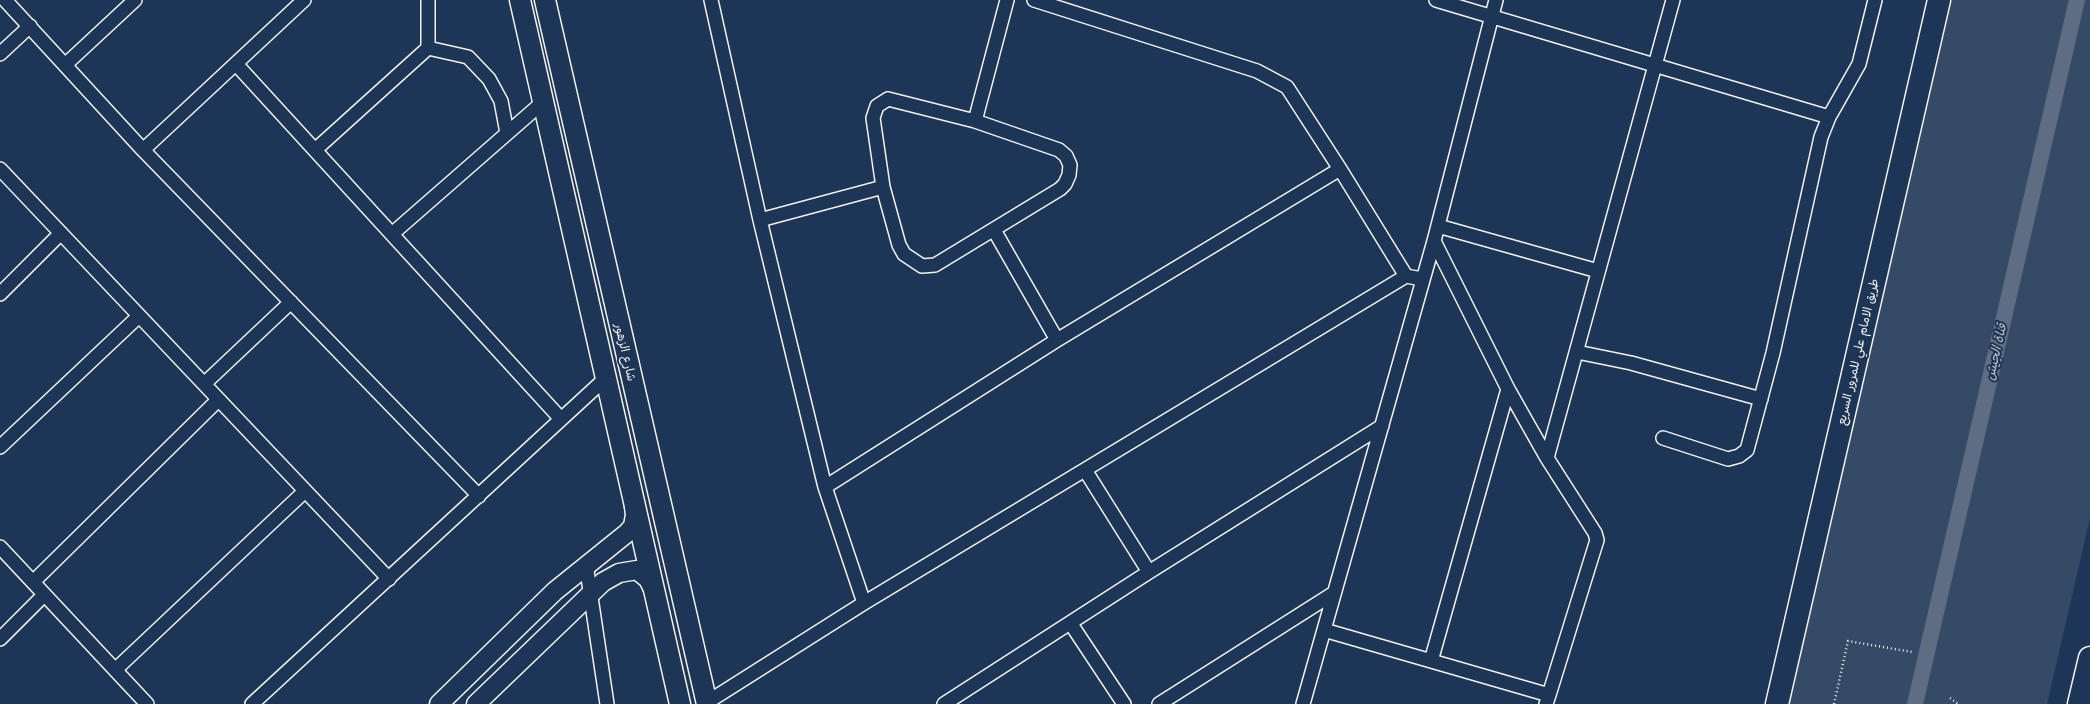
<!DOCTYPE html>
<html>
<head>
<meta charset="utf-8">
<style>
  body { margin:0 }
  canvas { display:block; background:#1d3557 }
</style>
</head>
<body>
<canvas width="2090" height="704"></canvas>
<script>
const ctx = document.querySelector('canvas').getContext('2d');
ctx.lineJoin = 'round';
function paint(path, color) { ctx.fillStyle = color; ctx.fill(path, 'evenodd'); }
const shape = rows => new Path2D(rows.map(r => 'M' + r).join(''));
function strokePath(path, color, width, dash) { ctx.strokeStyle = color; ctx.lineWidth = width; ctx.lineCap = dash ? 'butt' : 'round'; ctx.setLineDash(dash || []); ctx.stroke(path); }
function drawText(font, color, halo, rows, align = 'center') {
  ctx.font = font + ' Mali,"Playpen Sans Arabic",sans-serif'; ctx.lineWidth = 4; ctx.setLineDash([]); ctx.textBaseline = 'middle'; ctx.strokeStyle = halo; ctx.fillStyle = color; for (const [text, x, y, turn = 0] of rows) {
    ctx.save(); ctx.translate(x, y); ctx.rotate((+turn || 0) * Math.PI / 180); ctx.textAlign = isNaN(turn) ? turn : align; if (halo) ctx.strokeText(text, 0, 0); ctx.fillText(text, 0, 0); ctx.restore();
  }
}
paint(shape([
  [1945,0,2090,0,2090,518,2047,704,1783,704]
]), '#354a67');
strokePath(shape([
  [1915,704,2077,0]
]), '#5e6d82', 16);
const street = shape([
  [5,0,143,150,479,496],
  [711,0,760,220,825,487,864,603],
  [1034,0,1257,71,1287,87,1340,169,1406,276],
  [1436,0,1829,117],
  [428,48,468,57,489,79,501,101,507,133],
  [0,54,30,26],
  [236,64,561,419],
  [65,65,135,0],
  [888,99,975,121,1059,150,1066,156,1070,165,1069,175,1065,184,1060,189,935,265,922,266,904,254,899,245,883,187,873,118,877,106,888,99],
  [975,121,1007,0],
  [143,150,304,0],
  [315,150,428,48,428,0],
  [0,169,389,579],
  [760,220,883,187],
  [1438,226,1598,271],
  [994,230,1057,340],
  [392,234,543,102],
  [0,294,61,233],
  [1577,352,1631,363,1761,399],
  [204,384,291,302],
  [1508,389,1547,458,1595,533,1597,540,1549,695],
  [1663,438,1728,459,1739,456,1747,450,1773,353,1821,137,1829,117,1859,64,1875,0],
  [0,447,139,316],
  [1547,458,1673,0],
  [1085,470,1149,572],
  [825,487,1057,340,1340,169],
  [0,547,147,704],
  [586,564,607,704],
  [33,582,218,400],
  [1071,624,1124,704],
  [1324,630,1549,695,1546,704],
  [0,639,44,595],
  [1431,661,1508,389,1434,241],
  [115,670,305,491],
  [706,703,864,603,1406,276,1422,279],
  [252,704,607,377],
  [944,704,1149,572,1382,426],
  [1159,704,1334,593],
  [1303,704,1434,241,1496,0]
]);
const secondary = shape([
  [439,704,555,591,627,533,633,526,635,515,634,506],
  [476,704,603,582,619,573,637,570,648,579,653,589]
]);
const primary = shape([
  [520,0,680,704],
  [545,0,707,704]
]);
const highway = shape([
  [1777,704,1939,0],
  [2079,704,2090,658]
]);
strokePath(street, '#f4f1e8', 16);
strokePath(secondary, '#f4f1e8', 21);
strokePath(primary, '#f4f1e8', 23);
strokePath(highway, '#f4f1e8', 25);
strokePath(shape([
  [1950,698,1958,704],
  [1834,704,1848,641,1912,652]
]), '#f4f1e8', 2.5, [1, 3]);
strokePath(street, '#1d3557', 13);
strokePath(secondary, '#1d3557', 18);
strokePath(primary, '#1d3557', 20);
strokePath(highway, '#1d3557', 22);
drawText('12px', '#f4f1e8', '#1d3557', [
  ["شارع الزهور",625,352,77],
  ["طريق الامام علي للمرور السريع",1858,352,-77]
]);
drawText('italic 13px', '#c0c3c4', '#1d3557', [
  ["قناة الجيش",1996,352,-77]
]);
</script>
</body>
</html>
